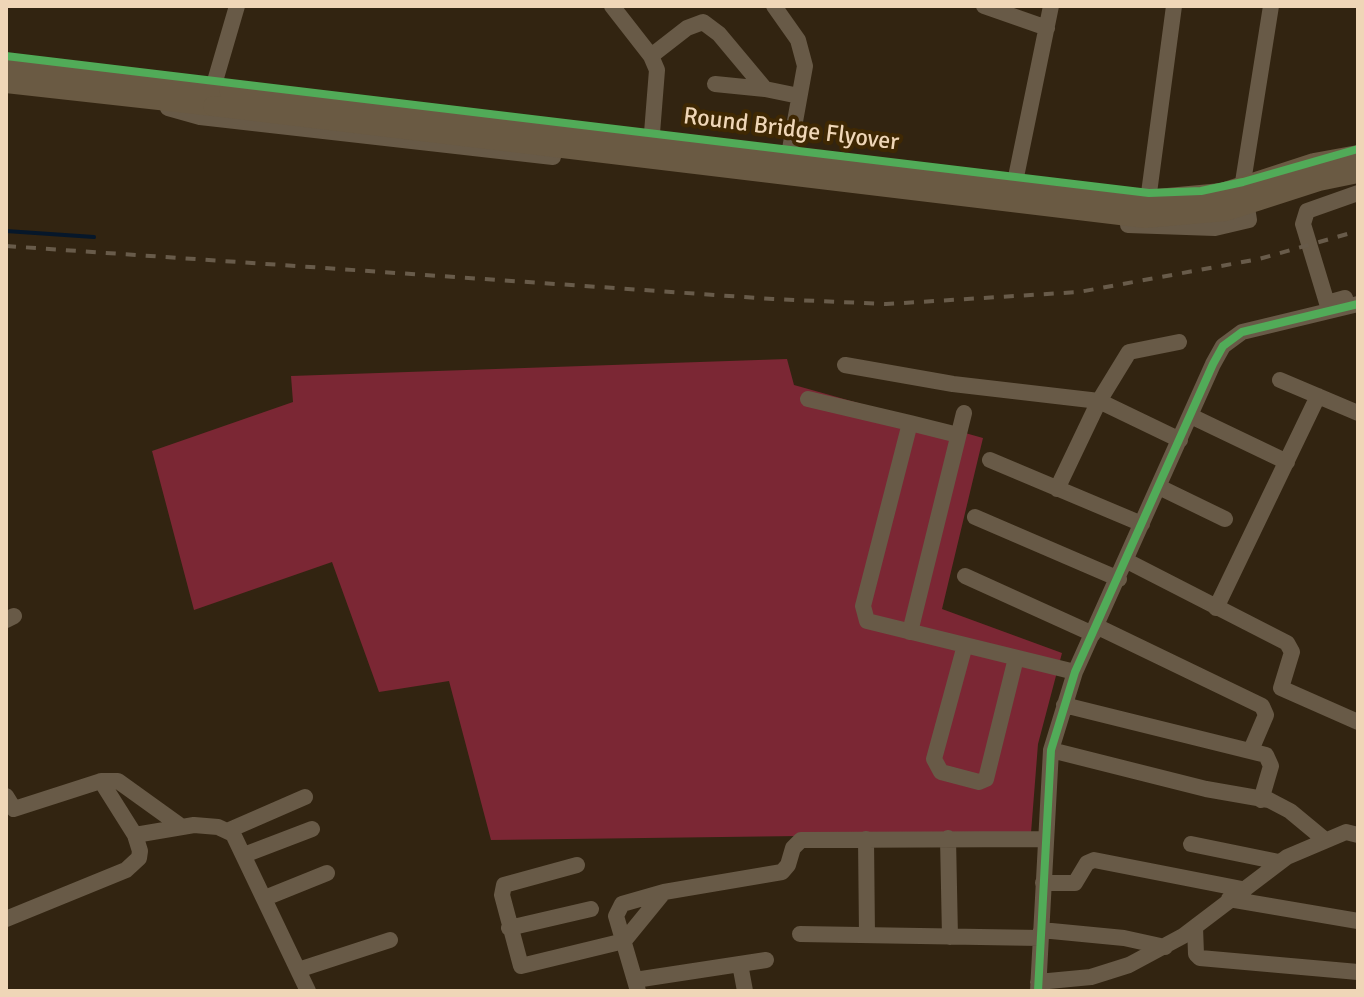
<!DOCTYPE html>
<html>
<head>
<meta charset="utf-8">
<style>
  body { margin:0 }
  #map { position:relative; width:1364px; height:997px; overflow:hidden; background:#322411; font-family:Signika,sans-serif }
  canvas { display:block }
  .frame { position:absolute; inset:0; border:8px solid #efd6b7; pointer-events:none }
</style>
</head>
<body>
<div id="map">
<canvas width="1364" height="997"></canvas>
<div class="frame"></div>
</div>
<script>
const ctx = document.querySelector('canvas').getContext('2d');
ctx.lineJoin = 'round';
function paint(path, color) { ctx.fillStyle = color; ctx.fill(path, 'evenodd'); }
const shape = rows => new Path2D(rows.map(r => 'M' + r).join(''));
function strokePath(path, color, width, dash) { ctx.strokeStyle = color; ctx.lineWidth = width; ctx.lineCap = dash ? 'butt' : 'round'; ctx.setLineDash(dash || []); ctx.stroke(path); }
function drawText(font, color, halo, rows, align = 'center') {
  ctx.font = font + ' Signika,sans-serif'; ctx.lineWidth = 8; ctx.setLineDash([]); ctx.textBaseline = 'middle'; ctx.strokeStyle = halo; ctx.fillStyle = color; for (const [text, x, y, turn = 0] of rows) {
    ctx.save(); ctx.translate(x, y); ctx.rotate((+turn || 0) * Math.PI / 180); ctx.textAlign = isNaN(turn) ? turn : align; if (halo) ctx.strokeText(text, 0, 0); ctx.fillText(text, 0, 0); ctx.restore();
  }
}
paint(shape([
  [787,359,794,385,983,438,942,609,1062,653,1038,744,1031,833,491,840,449,681,379,692,332,562,194,610,152,451,293,402,291,376]
]), '#7b2734');
strokePath(shape([
  [6,231,94,237]
]), '#06172a', 4);
strokePath(shape([
  [612,6,651,56,687,28,703,22,719,34,765,89,799,96],
  [774,6,798,40,805,66,790,149],
  [984,6,1047,28],
  [651,56,657,70,652,133],
  [715,84,765,89],
  [213,88,237,6],
  [168,108,200,117,553,157],
  [1016,177,1051,6],
  [1149,193,1174,6],
  [1128,225,1215,228,1249,220,1243,182,1271,6],
  [1345,298,1327,303,1303,224,1307,211,1358,193],
  [845,365,953,384,1099,401,1180,440],
  [1280,380,1358,413],
  [808,399,910,423,863,606,867,621,1075,672],
  [1193,417,1287,462],
  [910,423,958,435],
  [990,460,1142,524],
  [1159,487,1225,519],
  [1057,489,1099,401,1129,352,1179,342],
  [975,517,1119,579],
  [1127,561,1287,643,1292,652,1281,688,1358,722],
  [965,576,1093,634],
  [1216,608,1318,396],
  [6,620,14,616],
  [1096,626,1262,706,1266,715,1251,750],
  [910,632,964,413],
  [965,645,934,759,941,772,979,782,986,779,1016,658],
  [1064,705,1266,755,1271,766,1261,800],
  [1051,750,1206,789,1269,800,1290,811,1325,840],
  [101,781,118,781,182,827],
  [6,796,14,809,101,781,135,835,140,851,139,858,126,870,6,919],
  [227,831,305,797],
  [135,835,194,825,218,827,233,834,308,991],
  [948,838,950,937],
  [866,839,867,935],
  [1191,844,1279,862],
  [244,855,312,829],
  [577,865,504,885,502,895,521,966,624,941,664,892],
  [1043,883,1075,883,1087,863,1094,860,1242,889],
  [265,898,327,873],
  [1229,899,1358,921],
  [1195,927,1196,954,1200,958,1358,972],
  [509,928,591,909],
  [1041,930,1124,938,1165,947],
  [800,934,1040,938],
  [740,964,745,991],
  [298,970,390,940],
  [635,980,766,960],
  [1038,982,1091,977,1129,965,1183,936,1287,857,1346,832,1358,835],
  [638,991,616,916,622,904,664,892,782,872,788,865,793,848,801,840,1046,839],
  [1038,991,1051,750,1075,672,1213,364,1223,346,1242,332,1358,304]
]), '#685a47', 16);
strokePath(shape([
  [6,65,229,90],
  [6,83,213,106]
]), '#6a5a43', 20);
strokePath(shape([
  [6,246,773,299,886,304,1079,292,1259,259,1358,231]
]), '#685b4a', 4, [10, 10]);
strokePath(shape([
  [229,90,1146,200,1222,193,1314,163,1358,155],
  [213,106,1145,218,1226,211,1319,181,1358,173]
]), '#6a5a43', 20);
strokePath(shape([
  [6,56,1149,193,1201,191,1243,182,1358,149],
  [1038,991,1051,750,1075,672,1213,364,1223,346,1242,332,1358,304]
]), '#51ab58', 8);
drawText('24px', '#efd6b7', '#3f2803', [
  ["Round Bridge Flyover",791,130,7]
]);
</script>
</body>
</html>
